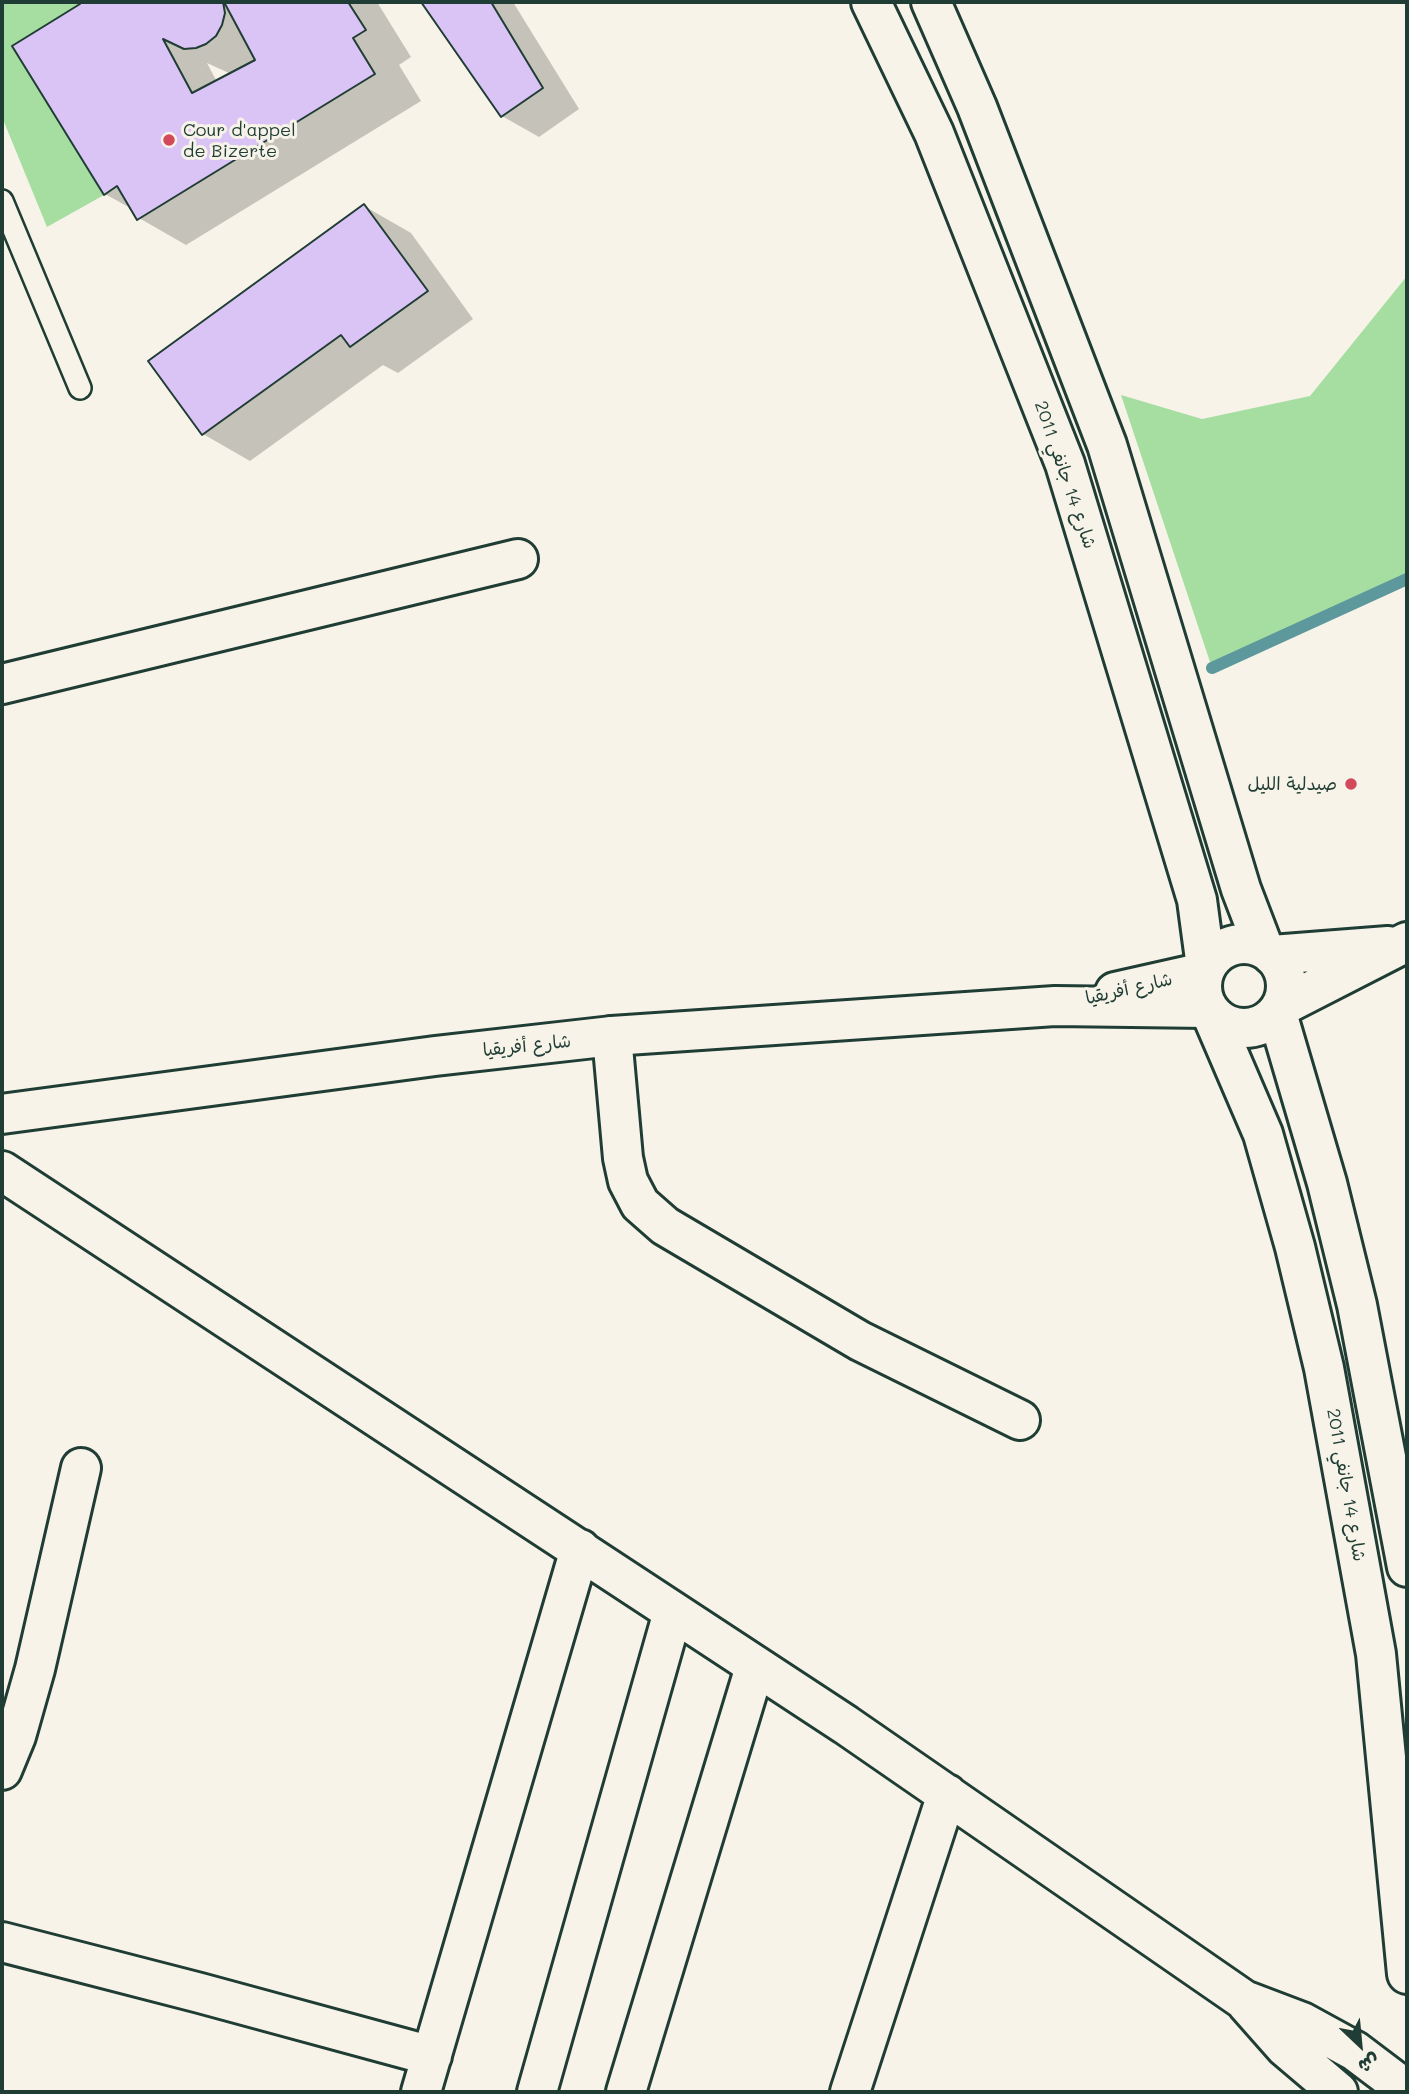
<!DOCTYPE html>
<html>
<head>
<meta charset="utf-8">
<style>
  body { margin:0 }
  #map { position:relative; width:1409px; height:2094px; overflow:hidden; background:#f7f3e8; font-family:Mali,"Playpen Sans Arabic",sans-serif }
  canvas { display:block }
  .frame { position:absolute; inset:0; border:4px solid #1f3d34; pointer-events:none }
  .north { position:absolute; left:1325px; top:2010px; width:70px; height:70px; -webkit-text-stroke:5px #f7f3e8; paint-order:stroke; rotate:154deg; font-size:19px; font-weight:700; line-height:28px; text-align:center; color:#1f3d34 }
  .north::after { content:''; display:block; margin:auto; width:24px; height:32px; background:#1f3d34; clip-path:polygon(50% 0,100% 100%,50% 72%,0 100%) }
</style>
</head>
<body>
<div id="map">
<canvas width="1409" height="2094"></canvas>
<div class="frame"></div>
<div class="north">ش</div>
</div>
<script>
const ctx = document.querySelector('canvas').getContext('2d');
ctx.lineJoin = 'round';
function paint(path, color) { ctx.fillStyle = color; ctx.fill(path, 'evenodd'); }
const shape = rows => new Path2D(rows.map(r => 'M' + r).join(''));
function strokePath(path, color, width, dash) { ctx.strokeStyle = color; ctx.lineWidth = width; ctx.lineCap = dash ? 'butt' : 'round'; ctx.setLineDash(dash || []); ctx.stroke(path); }
function drawText(font, color, halo, rows, align = 'center') {
  ctx.font = font + ' Mali,"Playpen Sans Arabic",sans-serif'; ctx.lineWidth = 6; ctx.setLineDash([]); ctx.textBaseline = 'middle'; ctx.strokeStyle = halo; ctx.fillStyle = color; for (const [text, x, y, turn = 0] of rows) {
    ctx.save(); ctx.translate(x, y); ctx.rotate((+turn || 0) * Math.PI / 180); ctx.textAlign = isNaN(turn) ? turn : align; if (halo) ctx.strokeText(text, 0, 0); ctx.fillText(text, 0, 0); ctx.restore();
  }
}
paint(shape([
  [2,2,79,2,80,4,12,46,104,195,47,227,2,117],
  [1407,276,1407,579,1212,668,1121,395,1202,419,1310,396]
]), '#a6dea2');
paint(shape([
  [81,2,377,2,411,57,399,65,421,101,186,245,139,218,134,210,105,194],
  [207,63,231,74,217,82],
  [424,2,513,2,579,109,539,137,502,116],
  [364,206,411,233,473,319,398,373,383,365,250,461,203,434]
]), '#0003');
strokePath(shape([
  [1212,668,1407,579]
]), '#5c989c', 12);
const building = shape([
  [79,2,223,2,225,13,222,25,216,36,206,44,196,48,184,49,163,39,192,93,255,60,224,2,348,2,366,30,353,38,375,74,137,220,117,186,104,195,12,46,80,4,79,2],
  [421,2,491,2,543,88,501,117,421,2],
  [364,204,428,291,350,347,341,335,202,435,148,361,364,204]
]);
paint(building, '#dac4f5');
strokePath(building, '#1f3d34', 2);
const service = shape([
  [2,201,80,388]
]);
const minor = shape([
  [2,684,518,559],
  [612,1036,623,1158,628,1181,640,1204,665,1226,860,1341,1020,1420],
  [2,1171,846,1725,1244,2000,1302,2022,1355,2051,1404,2088],
  [2,1770,16,1736,35,1669,81,1468],
  [2,1942,200,1993,432,2056],
  [1247,2004,1285,2047,1338,2092],
  [421,2092,580,1549],
  [537,2092,673,1612],
  [626,2092,755,1667],
  [850,2092,947,1794]
]);
const tertiary = shape([
  [1272,955,1388,946],
  [1115,992,1204,972],
  [1282,1006,1407,942],
  [2,1114,435,1056,612,1036,1055,1006,1207,1008]
]);
const secondary = shape([
  [871,2,934,133,1065,464,1197,900,1206,967],
  [931,2,977,107,1107,445,1241,889,1264,949],
  '1202 986a42 42 0 1 1 84 0a42 42 0 1 1-84 0Z',
  [1211,1013,1263,1134,1295,1247,1324,1368,1376,1654,1407,1974],
  [1277,1013,1327,1183,1357,1305,1407,1567],
  [1400,2092,1407,2085]
]);
strokePath(service, '#1f3d34', 26);
strokePath(minor, '#1f3d34', 44);
strokePath(tertiary, '#1f3d34', 44);
strokePath(secondary, '#1f3d34', 44);
strokePath(service, '#f7f3e8', 21);
strokePath(minor, '#f7f3e8', 38);
strokePath(tertiary, '#f7f3e8', 38);
strokePath(secondary, '#f7f3e8', 38);
for (const [x, y, r, color] of [
  [169,140,7,"#d1495b"],
  [1351,784,7,"#d1495b"]
]) { const dot = new Path2D(); dot.arc(x, y, r, 0, 2 * Math.PI); ctx.fillStyle = color; ctx.fill(dot); strokePath(dot, '#f7f3e8', 2.5); }
drawText('18px', '#1f3d34', '#f7f3e8', [
  ["Cour d'appel",183,130],
  ["de Bizerte",183,151],
  ["صيدلية الليل",1337,784,"right"]
], 'left');
drawText('18px', '#1f3d34', '#f7f3e8', [
  ["شارع 14 جانفي 2011",1065,475,71],
  ["شارع أفريقيا",1129,989,-13],
  ["شارع أفريقيا",527,1046,-6],
  ["شارع 14 جانفي 2011",1346,1485,80]
]);
</script>
</body>
</html>
